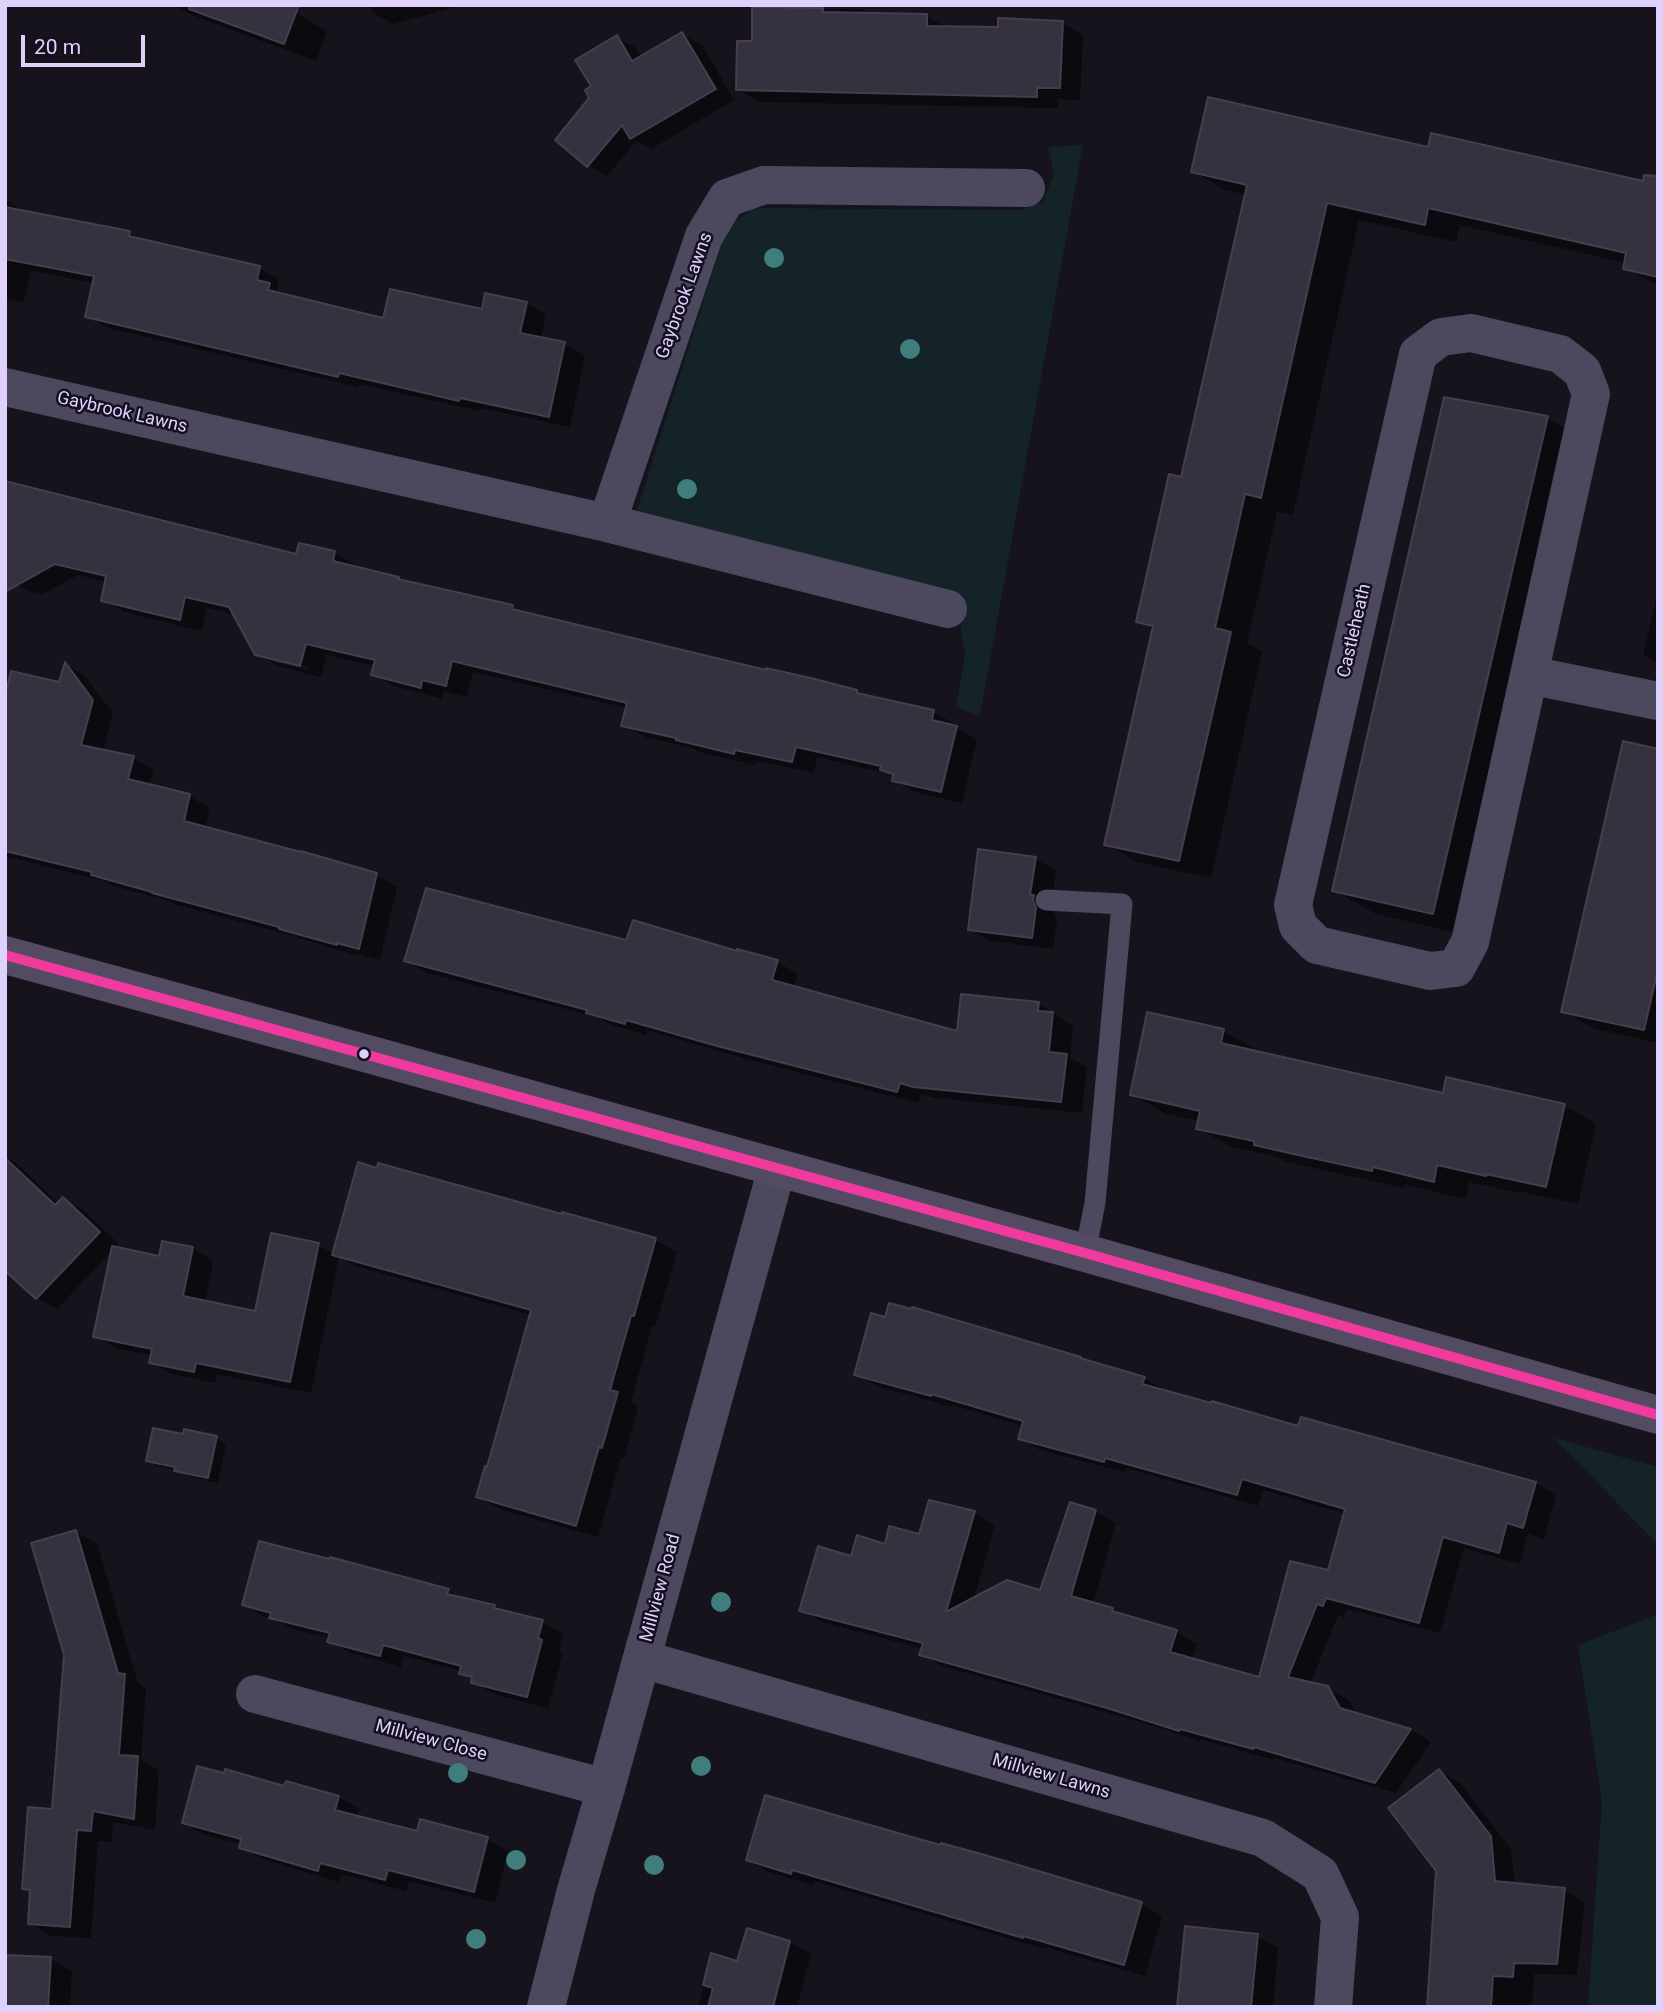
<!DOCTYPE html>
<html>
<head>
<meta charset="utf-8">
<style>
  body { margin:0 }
  #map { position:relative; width:1663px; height:2012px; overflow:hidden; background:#16131c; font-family:Roboto,sans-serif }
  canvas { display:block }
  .frame { position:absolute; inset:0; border:7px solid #ded2fc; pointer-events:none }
  .scale { position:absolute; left:21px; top:35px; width:124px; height:32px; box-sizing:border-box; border:4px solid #ded2fc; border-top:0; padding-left:9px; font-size:21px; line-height:24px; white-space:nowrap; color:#ded2fc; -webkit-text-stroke:5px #150f20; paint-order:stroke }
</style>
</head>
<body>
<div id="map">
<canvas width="1663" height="2012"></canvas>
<div class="frame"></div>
<div class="scale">20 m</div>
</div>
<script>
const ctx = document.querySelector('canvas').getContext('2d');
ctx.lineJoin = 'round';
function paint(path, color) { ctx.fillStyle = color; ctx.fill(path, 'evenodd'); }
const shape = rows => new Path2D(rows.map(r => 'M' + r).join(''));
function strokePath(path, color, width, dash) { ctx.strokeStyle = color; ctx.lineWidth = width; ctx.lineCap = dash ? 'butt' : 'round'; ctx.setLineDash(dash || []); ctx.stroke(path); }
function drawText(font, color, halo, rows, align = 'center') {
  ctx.font = font + ' Roboto,sans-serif'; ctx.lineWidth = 5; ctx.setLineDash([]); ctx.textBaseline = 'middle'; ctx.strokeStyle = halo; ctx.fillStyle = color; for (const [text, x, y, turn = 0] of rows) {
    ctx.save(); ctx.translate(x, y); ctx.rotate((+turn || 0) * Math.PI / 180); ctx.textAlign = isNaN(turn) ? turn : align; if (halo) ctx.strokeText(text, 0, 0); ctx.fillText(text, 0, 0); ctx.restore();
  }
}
paint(shape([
  [1083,145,980,716,956,707,965,656,957,601,635,516,726,230,752,208,1021,210,1042,202,1054,175,1048,147],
  [1554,1438,1658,1467,1658,1545],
  [1658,1614,1658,2007,1588,2007,1602,1801,1578,1645]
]), '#132328');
paint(shape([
  [175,5,296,5,294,12,327,31,316,61,192,15],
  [370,5,463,5,393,24,372,12],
  [754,9,863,9,874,15,927,16,947,28,1000,29,1062,23,1083,35,1080,100,1058,99,1058,108,759,102,738,89,753,43],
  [682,34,702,45,734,100,651,149,636,141,607,176,588,165,593,87,617,37,636,48,642,58],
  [1429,149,1658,188,1658,286,1625,268,1626,263,1460,225,1456,242,1359,220,1293,515,1277,512,1247,643,1262,652,1211,878,1137,862,1106,844,1154,630,1138,621,1182,479,1247,195,1225,190,1193,171],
  [5,199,25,212,130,233,145,242,259,268,279,279,277,290,290,297,385,321,483,311,526,303,546,315,541,339,564,344,585,355,570,427,480,408,480,411,359,384,358,387,108,328,87,316,95,283,31,271,23,303,5,299],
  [1547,418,1589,442,1474,937,1376,914,1334,890],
  [5,480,297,556,300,545,335,553,356,565,355,568,398,579,403,582,513,607,523,613,857,692,865,697,933,712,955,724,954,727,977,739,962,803,915,792,894,780,894,777,889,774,817,757,814,773,756,761,755,765,699,752,692,748,645,737,623,725,627,708,473,672,467,697,444,691,442,699,394,686,373,674,375,666,327,655,321,677,278,666,256,654,235,615,207,608,201,631,124,612,103,600,107,582,78,575,43,594,28,591,5,576],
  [271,657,309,667,308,670,271,661],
  [1658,591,1658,663,1643,655],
  [66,665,85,676,113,713,103,751,133,758,154,770,149,786,189,796,210,808,205,829,376,875,397,887,380,960,358,954,358,956,296,937,174,904,169,901,114,886,104,881,5,856,5,702,60,685],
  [1658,750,1658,1043,1595,1029,1563,1011],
  [1035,858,1056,871,1051,907,1055,909,1054,913,1057,922,1053,949,991,941,969,929],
  [627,943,738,953,777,962,798,974,794,988,959,1033,1038,1003,1073,1026,1070,1058,1087,1067,1082,1113,936,1098,921,1094,918,1103,739,1057,647,1030,646,1035,609,1024,597,1017,427,973,406,961],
  [1223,1031,1255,1049,1254,1052,1444,1095,1564,1105,1596,1124,1578,1204,1518,1191,1518,1193,1469,1182,1465,1199,1405,1184,1404,1188,1287,1162,1277,1157,1229,1146,1198,1128,1199,1121,1164,1113,1132,1094],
  [5,1157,15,1162,59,1204,63,1199,83,1210,119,1244,114,1249,160,1258,192,1248,213,1261,205,1302,256,1313,318,1245,334,1254,655,1240,677,1252,655,1327,652,1326,631,1402,638,1406,632,1429,624,1458,621,1457,598,1537,499,1509,478,1497,489,1469,531,1315,356,1266,339,1257,311,1393,217,1374,215,1383,172,1374,151,1362,152,1355,116,1348,95,1336,113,1250,57,1309,37,1298,5,1268],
  [856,1374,1144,1378,1165,1390,1299,1428,1536,1483,1556,1495,1544,1539,1528,1534,1520,1564,1464,1548,1440,1633,1347,1609,1344,1617,1338,1615,1311,1682,1327,1688,1349,1700,1357,1715,1411,1730,1431,1742,1396,1793,1274,1758,1274,1760,1200,1739,1200,1741,1130,1719,942,1666,921,1654,923,1649,822,1622,801,1610,853,1558,920,1536,930,1502,974,1513,995,1525,974,1599,1041,1592,1095,1511,1116,1523,1093,1604,1112,1609,1123,1616,1176,1632,1197,1644,1192,1660,1261,1679,1329,1572,1345,1514,1263,1490,1258,1506,1126,1468,1125,1472,1040,1450,1020,1438,1023,1426,952,1405,952,1407,877,1386],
  [184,1436,216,1438,226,1444,218,1483,187,1476,177,1470,158,1466,148,1461],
  [76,1532,97,1544,138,1683,146,1688,141,1760,159,1770,155,1830,113,1822,112,1842,98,1841,91,1938,51,1936,30,1923,32,1893,24,1888,54,1811],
  [448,1590,464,1600,494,1606,504,1612,542,1622,563,1634,559,1651,563,1653,548,1708,494,1694,473,1682,474,1680,461,1671,404,1656,401,1667,351,1653,329,1641,330,1638,293,1629,277,1620,265,1617,244,1605],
  [1439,1771,1460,1783,1511,1849,1515,1885,1564,1890,1585,1902,1577,1975,1534,1974,1532,2007,1426,2007,1426,1999,1429,1999,1437,1871],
  [286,1789,338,1797,359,1809,357,1817,418,1833,487,1839,508,1851,495,1903,409,1881,406,1891,341,1874,339,1882,262,1859,241,1847,242,1844,205,1835,184,1823],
  [942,1847,1141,1904,1162,1916,1145,1976,1045,1947,1044,1949,814,1881,813,1885,769,1872,748,1860],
  [748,1930,790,1942,811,1954,797,2007,698,2007,712,1956,738,1963],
  [1257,1936,1278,1948,1273,2007,1178,2007],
  [51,1959,72,1971,70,2007,5,2007]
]), '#0007');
const building = shape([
  [190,5,299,5,284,44,189,9,190,5],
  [752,7,823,8,823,12,927,14,927,26,998,27,998,18,1063,21,1060,88,1037,88,1037,97,736,90,737,41,752,41,752,7],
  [682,32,716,89,630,139,622,125,587,167,555,140,589,98,585,90,591,86,575,60,617,35,632,61,682,32],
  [1208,97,1428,147,1431,133,1643,181,1644,175,1658,176,1658,277,1623,269,1626,253,1428,208,1425,225,1327,203,1261,498,1245,494,1215,628,1231,632,1179,861,1104,845,1153,626,1136,622,1169,474,1181,477,1247,185,1191,172,1208,97],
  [5,207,130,231,129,236,260,266,257,280,270,283,268,290,383,318,390,289,482,309,485,293,527,302,520,333,565,342,549,417,460,398,459,401,339,373,338,377,85,317,94,276,5,259,5,207],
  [1444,397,1548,416,1433,914,1332,891,1444,397],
  [5,481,296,554,299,543,335,551,333,561,399,577,398,579,513,605,512,609,766,670,766,668,815,679,857,690,857,693,934,710,932,720,957,726,941,792,892,781,893,774,880,770,881,766,796,747,792,762,735,750,734,754,676,740,676,738,621,726,627,703,452,661,446,686,422,680,421,688,371,675,375,660,306,644,300,666,255,655,229,607,185,597,180,620,101,601,106,576,55,564,5,592,5,481],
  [65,662,93,700,81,745,134,756,128,779,190,794,184,821,301,852,301,851,377,873,359,949,337,943,337,945,279,929,279,927,152,893,152,892,91,875,92,872,5,851,5,697,11,671,59,682,65,662],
  [1623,741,1658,749,1658,969,1644,1030,1561,1012,1623,741],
  [978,849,1036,857,1030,895,1034,895,1033,900,1036,908,1032,938,968,930,978,849],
  [426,888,626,940,633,920,737,951,737,949,778,960,772,980,957,1031,961,994,1039,1002,1038,1011,1053,1012,1049,1052,1067,1054,1061,1102,913,1087,900,1083,897,1092,717,1046,626,1020,625,1024,586,1013,587,1010,404,961,426,888],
  [1147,1012,1224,1029,1221,1043,1443,1093,1446,1077,1565,1104,1546,1187,1486,1174,1486,1176,1437,1165,1434,1182,1373,1167,1372,1171,1298,1155,1254,1145,1254,1141,1196,1129,1200,1111,1130,1095,1147,1012],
  [5,1158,55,1205,63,1197,100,1232,36,1299,5,1271,5,1158],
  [358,1162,377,1168,378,1163,562,1214,562,1212,656,1238,634,1316,631,1316,610,1390,618,1392,611,1416,602,1448,599,1447,576,1526,476,1497,485,1466,487,1467,531,1310,332,1255,358,1162],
  [271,1233,319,1243,290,1382,196,1363,194,1372,149,1363,152,1349,93,1337,112,1246,159,1256,162,1241,193,1247,183,1296,255,1311,271,1233],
  [889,1303,912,1309,912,1307,1081,1357,1080,1358,1145,1377,1142,1384,1211,1403,1212,1401,1298,1426,1301,1417,1536,1482,1523,1528,1507,1523,1499,1553,1443,1537,1419,1623,1326,1598,1323,1606,1317,1604,1288,1677,1328,1686,1340,1708,1411,1729,1375,1783,1254,1747,1253,1749,1180,1729,1179,1731,1107,1708,919,1655,923,1643,799,1611,818,1546,851,1556,857,1535,885,1544,889,1526,919,1534,929,1500,975,1511,946,1612,1007,1580,1040,1590,1070,1502,1096,1510,1071,1596,1113,1608,1112,1611,1177,1630,1170,1652,1259,1677,1290,1561,1328,1570,1345,1509,1242,1479,1237,1495,1105,1458,1104,1462,1018,1439,1023,1421,931,1394,931,1396,854,1375,871,1313,885,1317,889,1303],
  [153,1428,183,1434,184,1429,217,1436,208,1478,174,1471,175,1467,146,1461,153,1428],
  [76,1530,118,1673,125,1674,119,1755,138,1756,134,1819,93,1811,91,1831,77,1830,70,1927,28,1924,30,1890,22,1889,28,1807,52,1809,64,1655,31,1543,76,1530],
  [259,1541,329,1559,330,1557,449,1589,447,1594,495,1605,494,1608,543,1620,538,1638,542,1640,527,1697,471,1683,472,1677,459,1674,461,1666,383,1645,380,1656,327,1642,330,1633,269,1618,271,1613,242,1605,259,1541],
  [197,1766,224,1773,225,1769,284,1786,286,1781,339,1796,335,1810,417,1831,420,1819,488,1837,474,1892,388,1870,385,1880,320,1863,318,1871,239,1848,241,1839,182,1823,197,1766],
  [1439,1769,1491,1836,1495,1881,1565,1888,1557,1964,1514,1963,1513,1977,1493,1976,1491,2007,1427,2007,1436,1871,1388,1808,1439,1769],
  [765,1795,940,1845,941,1843,985,1855,1142,1902,1124,1965,1023,1936,1023,1938,792,1870,791,1874,746,1860,765,1795],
  [1185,1926,1258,1934,1251,2007,1177,2007,1185,1926],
  [747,1928,790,1941,773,2007,708,2007,713,1988,703,1985,711,1953,737,1961,747,1928],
  [5,1955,51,1957,48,2007,5,2007,5,1955]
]);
paint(building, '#36313e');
strokePath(building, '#443e4f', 2);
strokePath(shape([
  [1046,900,1122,904,1095,1203,1085,1253]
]), '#4c485d', 21);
strokePath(shape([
  [1471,333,1560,354,1582,371,1591,394,1470,942,1456,968,1430,971,1317,945,1298,926,1293,905,1418,354,1441,337,1471,333],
  [5,387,607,523],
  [948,609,607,523,704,236,727,198,764,185,1026,188],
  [1529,675,1658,701],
  [642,1659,1263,1838,1320,1874,1340,1917,1333,2007],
  [255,1694,606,1788]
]), '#4c485d', 38);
strokePath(shape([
  [546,2007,576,1890,606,1788,777,1168]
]), '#4c485d', 38);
strokePath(shape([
  [5,955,368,1054,1085,1253,1658,1415]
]), '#524b62', 38);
strokePath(shape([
  [5,955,1085,1253,1658,1415]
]), '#f13a9d', 10);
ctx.fillStyle = '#407e7e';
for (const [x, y] of [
  [774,258],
  [910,349],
  [687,489],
  [721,1602],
  [701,1766],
  [458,1773],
  [516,1860],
  [654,1865],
  [476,1939]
]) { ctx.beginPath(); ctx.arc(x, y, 10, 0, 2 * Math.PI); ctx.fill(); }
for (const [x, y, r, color] of [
  [364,1054,6,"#ded2fc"]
]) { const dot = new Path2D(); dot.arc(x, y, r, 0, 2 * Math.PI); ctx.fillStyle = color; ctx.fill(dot); strokePath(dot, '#150f20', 2.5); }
drawText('18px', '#ded2fc', '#150f20', [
  ["Gaybrook Lawns",685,296,-70],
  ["Gaybrook Lawns",122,413,13],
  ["Castleheath",1355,631,-77],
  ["Millview Road",661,1588,-75],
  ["Millview Close",431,1741,15],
  ["Millview Lawns",1051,1777,16]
]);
</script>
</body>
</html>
